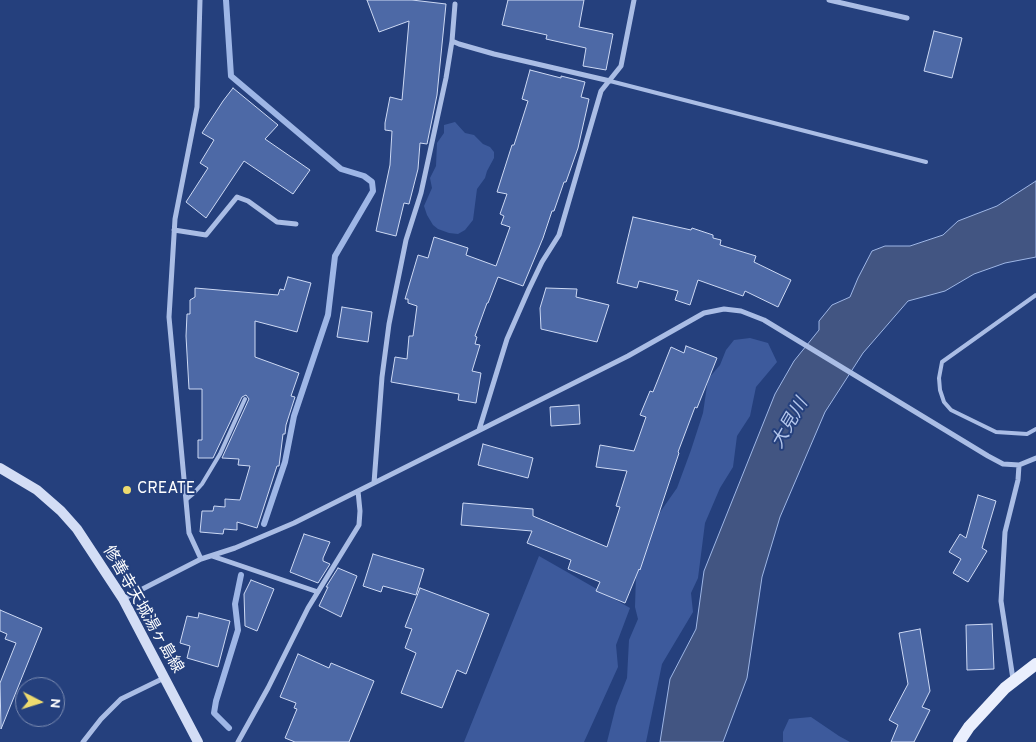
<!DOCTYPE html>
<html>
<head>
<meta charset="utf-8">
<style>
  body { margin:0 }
  #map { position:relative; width:1036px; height:742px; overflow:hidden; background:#25407d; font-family:Overpass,sans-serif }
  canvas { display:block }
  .north { position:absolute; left:15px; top:677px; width:50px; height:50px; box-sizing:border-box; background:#25407d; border:1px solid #7c8cb1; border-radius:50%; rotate:95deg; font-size:14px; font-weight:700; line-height:20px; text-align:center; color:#fff }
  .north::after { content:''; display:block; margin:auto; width:18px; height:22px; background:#eedb6f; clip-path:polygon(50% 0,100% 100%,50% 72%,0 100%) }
</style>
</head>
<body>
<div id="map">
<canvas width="1036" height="742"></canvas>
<div class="north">N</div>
</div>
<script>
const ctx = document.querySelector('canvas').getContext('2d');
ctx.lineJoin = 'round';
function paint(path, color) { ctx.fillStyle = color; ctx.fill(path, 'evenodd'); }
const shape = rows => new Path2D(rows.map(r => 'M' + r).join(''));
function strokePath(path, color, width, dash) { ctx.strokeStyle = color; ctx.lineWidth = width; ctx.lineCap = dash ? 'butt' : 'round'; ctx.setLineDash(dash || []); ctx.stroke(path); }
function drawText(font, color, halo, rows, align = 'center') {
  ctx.font = font + ' Overpass,"Noto Sans JP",sans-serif'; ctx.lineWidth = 4; ctx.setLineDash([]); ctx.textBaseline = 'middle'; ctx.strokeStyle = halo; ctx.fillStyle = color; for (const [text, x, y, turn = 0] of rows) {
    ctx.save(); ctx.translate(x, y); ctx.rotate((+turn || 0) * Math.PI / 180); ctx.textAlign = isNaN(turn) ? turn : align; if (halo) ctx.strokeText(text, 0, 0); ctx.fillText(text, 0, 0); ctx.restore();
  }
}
paint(shape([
  [455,122,465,133,474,135,483,144,490,147,494,152,494,158,487,171,485,178,477,189,473,220,465,230,458,234,449,233,438,229,433,225,427,215,424,206,432,188,430,178,436,166,437,143,444,133,444,125],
  [750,338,768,343,777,362,756,387,750,416,737,436,733,467,720,488,705,523,698,578,691,593,693,612,662,664,646,742,607,742,616,706,627,678,629,640,638,619,635,607,636,575,658,515,677,488,691,450,703,413,708,379,720,365,726,350,734,340],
  [539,556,630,608,616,645,618,667,584,742,464,742],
  [811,717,839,736,850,742,783,742,783,732,789,719]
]), '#3d5a9c');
const water = shape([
  [1036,181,1036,257,1005,263,974,274,945,291,908,301,863,353,825,412,780,517,762,577,747,678,723,742,660,742,670,679,696,629,704,571,775,394,794,361,819,330,819,321,832,305,850,297,858,278,872,251,885,246,910,246,943,235,958,221,997,206,1036,181]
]);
paint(water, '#425582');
strokePath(water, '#9eb6e6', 1);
strokePath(shape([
  [226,0,231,76,341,169,364,176,372,182,373,191,335,256,328,315,294,416,285,462,264,524],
  [229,728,214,713,216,701,238,630,235,604,241,575]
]), '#9eb6e6', 6);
const building = shape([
  [367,0,412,0,446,4,437,95,427,144,420,143,418,169,409,204,404,203,396,236,376,231,390,165,392,131,385,130,385,123,390,97,402,100,409,21,379,32,367,0],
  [508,0,584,0,579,27,613,34,606,70,583,66,586,48,546,39,547,35,502,25,508,0],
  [934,31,962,38,952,78,924,71,934,31],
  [530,70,561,78,561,76,585,82,581,97,589,99,578,148,566,182,564,182,554,211,552,211,543,238,523,286,498,277,488,303,487,303,475,336,477,337,475,344,480,345,472,371,481,373,476,403,458,400,459,394,391,382,395,357,407,359,409,336,413,336,417,306,408,303,408,299,405,299,418,255,428,258,434,237,468,248,466,255,496,266,510,227,501,224,504,216,500,214,507,194,497,192,512,145,514,145,528,101,522,99,530,70],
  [233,88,278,125,265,139,310,170,293,194,244,161,206,218,186,202,208,168,200,163,214,140,202,133,223,101,233,88],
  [633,217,691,230,692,228,713,235,713,238,721,240,720,245,756,256,754,262,791,280,778,307,745,291,743,296,698,280,690,305,675,300,678,291,639,281,637,288,617,283,633,217],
  [288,277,311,283,297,332,255,321,255,357,299,373,291,396,295,397,286,425,285,434,283,434,279,466,277,466,257,528,237,522,237,530,224,529,223,534,200,532,202,511,213,511,214,506,225,507,225,499,240,500,250,466,238,465,239,459,222,458,249,399,246,395,242,397,213,458,198,458,198,440,202,440,202,389,189,389,186,336,187,314,190,314,190,300,195,297,195,288,278,295,280,289,284,290,288,277],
  [546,288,577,289,576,297,609,305,597,342,541,329,540,308,546,288],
  [342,307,372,312,368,342,337,337,342,307],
  [686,346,717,358,697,408,695,407,678,452,679,453,640,570,639,569,625,603,596,591,600,582,568,569,571,560,527,543,532,531,461,525,463,503,533,509,533,516,607,547,620,507,616,506,627,471,596,467,600,445,634,451,646,417,640,415,650,391,653,392,671,347,684,353,686,346],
  [579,405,580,424,551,426,550,407,579,405],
  [483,444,533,458,528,478,478,465,483,444],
  [978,495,996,501,982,548,987,551,968,582,953,573,961,559,949,552,960,534,966,538,978,495],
  [304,534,330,542,323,558,323,561,330,564,318,583,290,572,304,534],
  [373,554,424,569,416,595,383,586,381,592,363,586,373,554],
  [338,568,357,576,341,617,319,606,328,587,326,587,338,568],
  [251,580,274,589,257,631,245,626,244,594,251,580],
  [420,588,489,614,466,674,457,670,442,708,401,693,416,653,405,648,412,629,405,627,420,588],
  [0,610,42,628,1,729,0,683,16,643,5,639,7,634,0,631,0,610],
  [199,613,230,621,218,667,187,658,190,646,180,643,187,616,198,618,199,613],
  [992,624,994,669,967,670,966,625,992,624],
  [920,629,930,691,922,707,930,710,914,742,891,742,898,725,889,720,908,684,899,633,920,629],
  [298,654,329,668,331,663,374,681,349,742,295,742,285,738,297,709,294,708,296,703,280,697,298,654]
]);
paint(building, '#4d69a6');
strokePath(building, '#cdd9f4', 1);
strokePath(shape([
  [610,81,926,162],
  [1036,295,942,362,939,378,940,390,944,402,951,410,996,432,1027,434,1036,429],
  [187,499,193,494,202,484,220,454,245,399]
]), '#aabde5', 4);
strokePath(shape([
  [200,0,197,107,175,219,169,317,189,533,201,559],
  [829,0,907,18],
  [452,41,459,44,494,54,610,81],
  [174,230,206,235,237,197,248,201,277,222,296,224],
  [479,430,507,339,529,289,542,262,559,235,601,91,621,66,634,0],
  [374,483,382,377,389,324,406,240,421,193,446,78,452,41,455,4],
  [212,556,318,592],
  [123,599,201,559,235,548,294,523,628,356,704,313,724,309,741,311,764,320,988,456,1003,464,1019,465,1036,458],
  [1013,679,1001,601,1005,532,1018,480,1019,465],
  [83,742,101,719,121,699,164,678],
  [238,742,268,688,308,608,359,525,360,511,358,491]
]), '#aabde5', 5);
strokePath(shape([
  [0,468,37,490,61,511,77,529,123,599,198,742]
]), '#d3ddf5', 10);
strokePath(shape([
  [959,742,969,727,1005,688,1036,664]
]), '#eaeffd', 12);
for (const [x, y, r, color] of [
  [127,490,5,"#eedb6f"]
]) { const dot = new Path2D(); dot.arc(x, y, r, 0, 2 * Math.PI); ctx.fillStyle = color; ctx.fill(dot); strokePath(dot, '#25407d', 2); }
drawText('16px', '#fff', '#25407d', [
  ["CREATE",137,490]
], 'left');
drawText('16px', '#fff', '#25407d', [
  ["修善寺天城湯ヶ島線",142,610,60]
]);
drawText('italic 18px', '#b5c7ed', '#25407d', [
  ["大見川",791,424,-60]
]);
</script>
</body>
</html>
